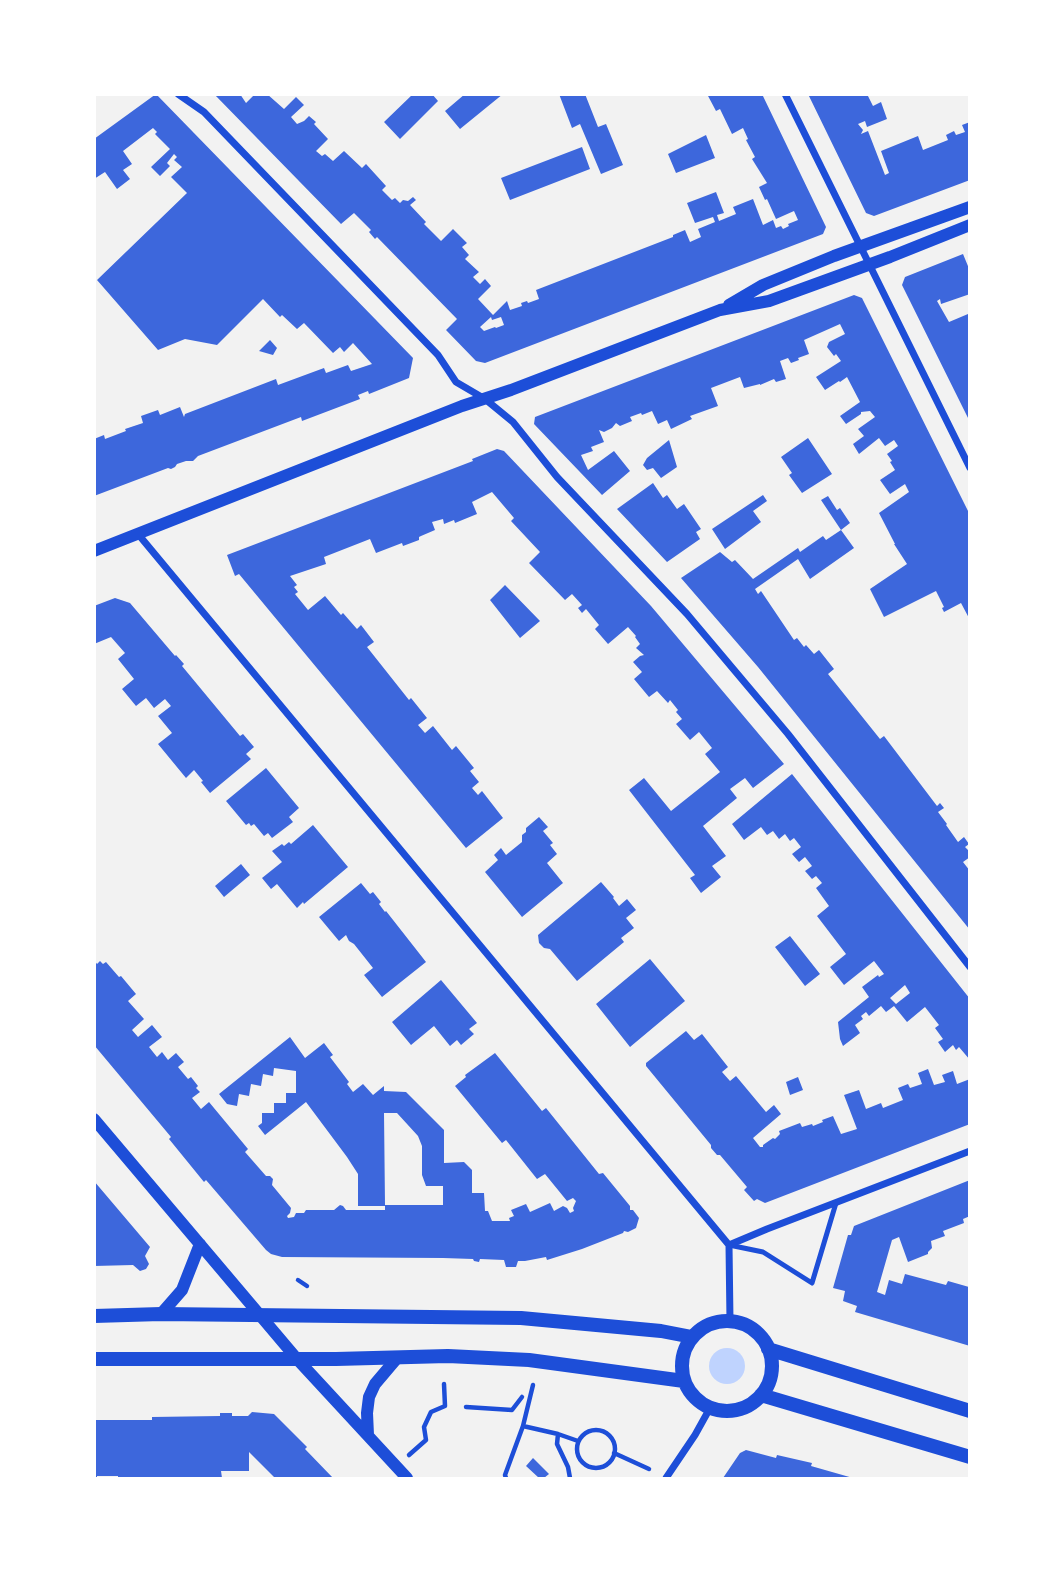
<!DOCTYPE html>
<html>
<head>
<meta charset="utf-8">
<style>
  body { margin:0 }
  #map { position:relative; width:1064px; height:1573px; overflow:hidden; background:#f2f2f2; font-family:"Asap Condensed",sans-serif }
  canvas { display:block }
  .frame { position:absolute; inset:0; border:96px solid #fff; pointer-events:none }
</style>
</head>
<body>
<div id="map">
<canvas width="1064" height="1573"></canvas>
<div class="frame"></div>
</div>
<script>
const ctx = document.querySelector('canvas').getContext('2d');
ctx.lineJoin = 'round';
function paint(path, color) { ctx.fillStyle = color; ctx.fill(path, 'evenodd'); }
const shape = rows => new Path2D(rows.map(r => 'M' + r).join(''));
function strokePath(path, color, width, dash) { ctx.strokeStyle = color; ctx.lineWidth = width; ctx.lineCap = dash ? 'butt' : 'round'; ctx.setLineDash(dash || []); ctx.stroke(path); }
paint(shape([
  '709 1366a18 18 0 1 1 36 0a18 18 0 1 1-36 0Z'
]), '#bfd3fe');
paint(shape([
  [156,94,413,358,409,378,369,394,368,391,358,395,360,399,302,421,301,417,198,456,193,461,186,461,177,464,175,467,171,469,168,468,94,496,94,439,104,435,105,439,126,431,125,429,143,423,141,416,158,410,160,415,180,407,184,417,185,414,276,379,278,385,324,368,326,373,348,365,351,371,372,364,353,343,344,352,340,347,333,353,304,323,297,329,282,315,280,317,263,299,217,345,185,339,158,350,97,280,187,193,171,177,182,167,174,160,177,157,174,154,167,163,170,166,160,176,151,167,170,149,155,134,157,132,153,128,123,151,132,164,123,170,130,179,117,189,105,172,94,179,94,139],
  [214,94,240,94,246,103,255,94,267,94,284,109,296,97,304,105,291,117,297,124,304,121,309,116,316,122,314,124,328,139,316,151,322,156,325,154,333,161,344,151,362,168,366,164,386,186,382,190,392,200,395,198,400,203,403,200,408,201,413,197,416,200,410,205,426,222,424,224,441,241,453,229,467,243,462,247,469,255,465,259,479,272,473,277,480,284,485,279,491,286,478,299,493,315,507,301,510,310,522,306,521,303,527,301,528,303,539,299,536,290,673,237,673,235,685,230,690,242,701,237,698,229,715,222,713,217,695,223,687,203,716,192,724,213,717,215,719,221,736,214,733,207,753,199,763,225,773,220,776,228,781,226,783,229,789,226,788,224,798,220,794,211,776,219,767,199,765,200,759,187,767,183,752,159,755,157,746,140,748,139,743,128,732,134,720,109,716,111,707,94,762,94,826,227,823,234,485,363,476,361,446,330,457,319,377,237,375,239,369,232,371,230,354,213,341,224],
  [491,317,492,320,501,317,504,325,496,328,495,327,484,331,480,327],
  [413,94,432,94,438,101,400,139,384,122],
  [465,94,503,94,460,129,445,111],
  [559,94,585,94,598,127,606,124,623,165,601,174,580,124,572,128],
  [808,94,867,94,873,106,881,102,887,119,867,127,865,121,858,124,863,130,861,134,868,131,885,175,889,173,881,151,918,136,923,150,948,140,946,135,954,131,956,135,965,132,962,125,970,122,970,180,874,216,866,213],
  [706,135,715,158,676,173,668,154],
  [582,147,590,169,510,200,501,178],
  [963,254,970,271,970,294,941,304,940,299,937,301,949,322,968,314,970,316,970,422,902,285,905,277],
  [854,295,862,298,970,515,970,620,961,603,944,612,942,608,944,607,936,591,884,617,870,589,907,564,894,544,895,544,879,513,909,492,905,484,890,494,880,480,895,470,890,462,892,461,887,454,898,446,894,440,885,446,879,438,859,454,853,444,864,436,858,429,875,417,870,411,861,412,861,414,846,424,840,416,860,402,847,377,840,382,839,381,825,390,816,377,841,361,836,354,834,356,827,347,829,342,845,334,840,324,804,340,809,354,798,358,799,360,791,363,788,358,780,361,786,379,776,382,774,379,760,385,760,384,744,388,740,377,711,388,718,406,690,416,692,419,671,429,667,420,658,424,652,411,642,415,641,413,630,417,632,421,620,426,616,423,612,428,604,432,599,430,604,442,591,447,593,451,581,455,588,470,614,451,630,471,602,495,534,424,535,417],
  [270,340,277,348,273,355,259,351],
  [808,438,832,474,802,493,789,475,792,473,781,457],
  [669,440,677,467,661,478,653,468,647,470,643,465,647,458],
  [497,449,504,451,651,606,784,764,753,788,745,778,730,789,737,798,703,826,726,856,712,866,721,877,701,893,690,878,695,875,629,790,644,778,671,811,720,772,705,754,712,748,699,732,690,740,676,724,682,719,676,712,678,710,670,700,668,703,657,691,649,697,634,679,642,672,633,662,640,656,644,655,636,648,640,644,635,637,636,636,628,627,608,644,595,629,599,625,586,609,582,613,578,608,582,605,572,594,565,600,529,563,540,552,511,521,514,518,492,492,472,502,477,514,455,523,454,520,444,524,443,519,432,522,435,530,421,536,419,537,419,540,403,546,402,543,376,553,370,539,324,557,326,564,290,576,297,585,294,587,298,592,295,594,308,610,325,596,341,615,343,613,357,629,361,625,374,642,367,647,409,700,411,698,427,718,418,725,425,733,433,726,452,750,456,746,474,768,470,771,479,782,472,788,478,795,482,791,503,818,466,848,239,574,235,576,227,555,473,461,472,459],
  [653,483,663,498,667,495,677,509,684,504,701,529,696,532,700,539,667,562,617,509],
  [763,495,767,501,753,511,761,522,725,549,712,529],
  [828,496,837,510,840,508,850,523,841,530,821,500],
  [841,530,854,548,810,579,798,559,755,589,758,594,761,591,794,640,797,638,804,647,806,645,814,654,819,650,834,669,828,674,880,739,884,736,937,806,940,803,944,808,938,812,947,824,946,825,958,842,964,837,969,844,965,847,970,852,970,857,963,862,970,871,970,930,758,667,681,578,720,552,732,562,735,560,753,579,798,548,800,552,823,536,826,540],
  [505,585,540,621,520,638,490,600],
  [115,598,130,603,175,656,176,655,184,664,182,666,240,736,243,734,254,747,246,754,251,759,210,793,201,782,203,781,194,770,186,778,158,744,172,733,158,716,171,706,165,699,154,708,146,698,136,706,122,689,134,679,118,659,125,653,111,637,94,644,94,606],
  [266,768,299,808,289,817,293,822,272,838,268,833,264,836,254,824,251,826,249,823,246,825,226,801],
  [792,774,970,999,970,1060,959,1047,956,1050,953,1045,945,1052,938,1042,943,1039,935,1028,939,1025,925,1007,907,1022,894,1006,886,1012,881,1006,869,1016,866,1012,861,1016,863,1019,855,1025,860,1033,843,1046,840,1039,838,1022,869,997,862,987,878,975,879,977,884,974,874,961,844,985,830,967,846,954,817,916,829,906,816,888,822,883,816,876,812,879,805,871,812,866,805,857,799,862,792,854,801,847,794,838,790,841,785,834,779,839,773,831,767,835,761,827,744,840,732,824],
  [905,985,910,993,896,1004,890,998],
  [539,817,548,827,543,831,553,843,550,845,557,854,547,863,563,883,522,917,485,872,498,860,494,855,501,848,506,855,522,842,522,835,526,832,526,828],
  [313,825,348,867,304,904,303,902,297,908,277,884,271,889,262,878,282,862,272,851,282,844,284,846,289,842,291,844],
  [241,864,250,875,224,897,215,886],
  [601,882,614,897,613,898,619,906,627,899,636,910,626,918,634,928,621,938,624,942,577,981,550,949,544,948,539,943,538,935],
  [361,883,370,894,373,892,381,902,379,904,385,912,386,911,426,962,382,997,364,975,373,968,354,944,349,941,346,935,339,941,319,917],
  [790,936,820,974,805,986,775,947],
  [650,959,685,1001,630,1047,596,1004],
  [94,960,97,964,100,961,103,964,106,962,119,977,121,976,136,994,128,1001,144,1019,132,1030,138,1037,152,1025,162,1037,149,1047,157,1057,162,1052,168,1060,176,1053,184,1062,178,1067,188,1079,191,1077,198,1086,196,1088,200,1092,192,1098,201,1109,209,1102,248,1149,245,1152,266,1176,270,1176,273,1179,272,1185,291,1208,290,1213,287,1216,288,1218,294,1217,296,1213,304,1213,306,1210,334,1210,340,1205,343,1206,346,1210,385,1210,385,1205,385,1206,358,1206,358,1174,347,1157,306,1102,265,1135,258,1126,262,1123,262,1113,274,1113,274,1103,286,1103,286,1093,296,1093,296,1071,274,1068,273,1076,263,1074,261,1086,251,1084,249,1096,239,1094,237,1106,227,1104,219,1094,290,1037,305,1058,324,1043,333,1055,330,1057,349,1082,347,1084,353,1092,363,1084,373,1095,384,1086,384,1091,406,1092,444,1130,444,1163,464,1162,472,1170,472,1193,484,1193,485,1211,488,1211,492,1221,510,1221,509,1218,514,1216,511,1210,526,1204,530,1212,550,1203,554,1211,563,1206,567,1208,570,1213,574,1211,573,1208,576,1201,573,1198,567,1201,545,1174,537,1179,506,1140,502,1143,455,1086,466,1077,465,1075,495,1053,542,1111,546,1108,599,1174,603,1173,630,1206,630,1210,633,1210,639,1218,636,1228,628,1232,624,1231,623,1233,582,1249,547,1260,546,1257,525,1261,518,1261,516,1267,506,1267,504,1260,480,1259,479,1262,474,1261,473,1259,443,1258,282,1257,271,1254,266,1250,206,1180,204,1182,169,1139,171,1137,94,1045],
  [384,1113,397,1113,418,1136,422,1146,422,1175,426,1186,443,1186,443,1205,385,1205],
  [441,980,477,1023,469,1029,474,1034,461,1045,457,1040,450,1046,434,1026,411,1045,392,1022],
  [686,1031,694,1040,702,1034,728,1067,722,1072,730,1081,736,1076,766,1112,774,1105,781,1114,753,1138,760,1147,763,1147,763,1145,773,1138,775,1139,780,1134,779,1131,800,1123,802,1127,812,1124,813,1126,823,1122,822,1120,833,1116,841,1134,857,1129,844,1095,859,1090,866,1109,881,1103,883,1108,903,1100,898,1088,908,1084,910,1088,922,1084,918,1073,928,1069,934,1085,945,1082,942,1075,953,1071,957,1084,970,1079,970,1124,765,1203,757,1199,754,1201,744,1190,747,1187,720,1155,717,1155,711,1148,711,1145,646,1066,646,1063],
  [798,1077,803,1090,790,1095,786,1082],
  [970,1180,970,1216,963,1219,964,1223,943,1231,945,1236,931,1241,932,1248,928,1252,928,1254,908,1262,899,1237,892,1240,877,1292,885,1295,889,1280,902,1284,905,1274,946,1285,948,1281,969,1287,968,1292,970,1292,970,1346,855,1312,857,1306,843,1301,845,1291,833,1288,848,1235,851,1235,854,1226],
  [94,1181,150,1247,145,1256,149,1264,146,1269,140,1271,133,1265,94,1266],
  [252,1412,274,1414,307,1447,305,1449,333,1478,275,1478,249,1452,249,1471,221,1471,222,1478,118,1478,118,1476,97,1476,97,1478,94,1478,94,1420,152,1420,152,1417,220,1416,220,1413,232,1413,232,1416,248,1416],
  [746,1450,776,1458,777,1455,812,1463,811,1466,853,1478,723,1478,740,1453],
  [533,1458,549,1474,544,1478,539,1478,526,1466]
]), '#3d67dc');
strokePath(shape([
  [298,1280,307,1286],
  [466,1407,512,1410,522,1397],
  [523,1426,533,1385],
  '577 1449a19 19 0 1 1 38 0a19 19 0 1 1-38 0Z',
  [558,1434,557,1444,568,1467,570,1478],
  [614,1453,649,1469],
  [409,1455,426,1440,424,1427,431,1412,445,1406,444,1384],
  [506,1478,505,1475,523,1426,558,1434,578,1441]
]), '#1d4ed8', 4.5);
strokePath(shape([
  [729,1245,763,1252,812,1283,836,1203]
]), '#1d4ed8', 5);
strokePath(shape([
  [178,94,204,112,438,355,456,382,485,399,513,422,557,477,687,614,788,734,970,967],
  [785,94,970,468],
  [138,534,729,1245],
  [729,1245,767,1229,970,1151],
  [729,1245,730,1321],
  [666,1478,695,1435,710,1408]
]), '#1d4ed8', 7);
strokePath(shape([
  [729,305,763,285,834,256,970,207],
  [94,551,462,406,511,390,720,310,769,301,890,257,970,225],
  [94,1119,297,1359,407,1478],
  [161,1314,182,1290,200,1244],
  [368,1435,367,1413,369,1397,375,1384,397,1358]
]), '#1d4ed8', 12);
strokePath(shape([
  [94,1316,161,1314,521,1318,661,1331,692,1337],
  '682 1366a45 45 0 1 1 90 0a45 45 0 1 1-90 0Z',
  [768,1349,970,1411],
  [94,1359,336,1359,448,1356,529,1360,684,1381],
  [761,1395,970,1457]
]), '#1d4ed8', 14);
</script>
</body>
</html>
